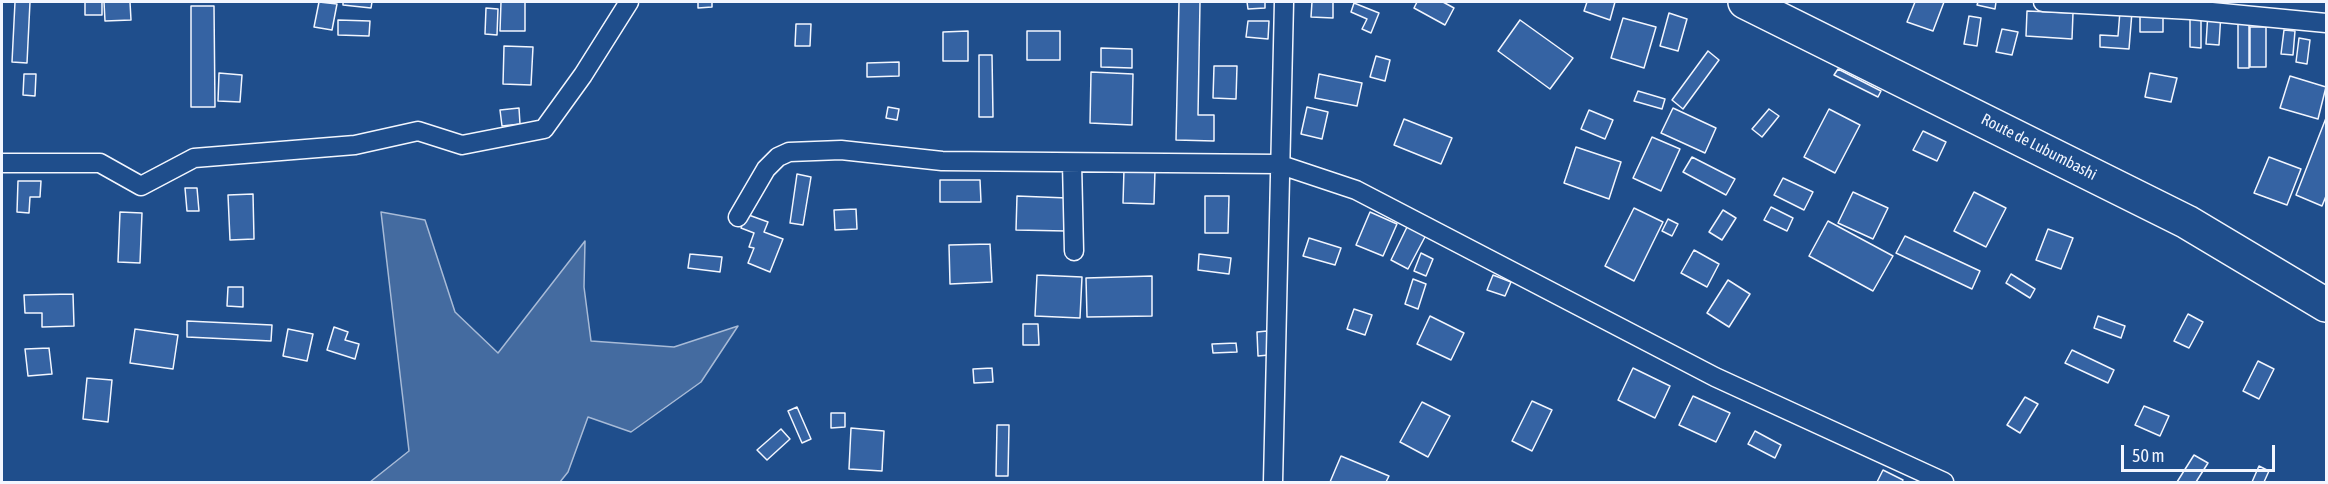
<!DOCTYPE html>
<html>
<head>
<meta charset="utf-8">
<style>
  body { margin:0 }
  #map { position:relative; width:2328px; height:484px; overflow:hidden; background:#1f4e8c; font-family:"Asap Condensed",sans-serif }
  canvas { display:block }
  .frame { position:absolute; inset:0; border:3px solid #f2f6ff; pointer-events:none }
  .scale { position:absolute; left:2121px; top:445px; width:154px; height:27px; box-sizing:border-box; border:3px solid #f2f6ff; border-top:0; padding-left:8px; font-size:18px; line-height:21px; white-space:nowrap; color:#f2f6ff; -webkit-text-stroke:4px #1f4e8c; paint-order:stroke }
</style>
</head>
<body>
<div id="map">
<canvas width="2328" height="484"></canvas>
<div class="frame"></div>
<div class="scale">50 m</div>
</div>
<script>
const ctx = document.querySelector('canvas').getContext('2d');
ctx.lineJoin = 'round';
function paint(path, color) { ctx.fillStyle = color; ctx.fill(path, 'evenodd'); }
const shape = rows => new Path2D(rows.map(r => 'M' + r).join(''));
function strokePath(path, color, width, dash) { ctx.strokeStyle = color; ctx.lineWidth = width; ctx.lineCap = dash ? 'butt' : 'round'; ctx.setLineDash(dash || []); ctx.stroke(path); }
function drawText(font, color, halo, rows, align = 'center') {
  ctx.font = font + ' "Asap Condensed",sans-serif'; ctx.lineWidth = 4.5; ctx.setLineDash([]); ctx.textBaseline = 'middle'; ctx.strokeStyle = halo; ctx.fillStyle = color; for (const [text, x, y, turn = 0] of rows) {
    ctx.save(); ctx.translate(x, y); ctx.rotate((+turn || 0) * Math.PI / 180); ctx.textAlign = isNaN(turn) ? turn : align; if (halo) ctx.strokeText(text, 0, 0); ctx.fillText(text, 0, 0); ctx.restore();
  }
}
const water = shape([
  [381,212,425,220,455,312,498,353,585,241,584,287,591,341,674,347,738,326,701,382,631,432,588,417,568,472,560,482,370,482,409,451,381,212]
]);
paint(water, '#446ba0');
strokePath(water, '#a8bbd7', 1.5);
const building = shape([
  [15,2,30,2,27,63,12,62,15,2],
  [85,2,102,2,102,15,85,15,85,2],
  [104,2,130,2,131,20,105,21,104,2],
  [319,2,337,4,332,30,314,27,319,2],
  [343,2,372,2,371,8,343,5,343,2],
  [501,2,525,2,525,31,500,31,501,2],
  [698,2,712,2,712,7,698,8,698,2],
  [1179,2,1200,2,1198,115,1214,115,1214,141,1176,140,1179,2],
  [1247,2,1265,2,1265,8,1248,9,1247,2],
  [1312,2,1333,2,1333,18,1311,17,1312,2],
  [1417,2,1443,2,1454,8,1445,25,1414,8,1417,2],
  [1587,2,1615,2,1610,20,1584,11,1587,2],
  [1915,2,1944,2,1933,31,1907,22,1915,2],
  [1978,2,1996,2,1995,9,1977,5,1978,2],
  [1354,3,1379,13,1371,33,1362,29,1367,19,1351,12,1354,3],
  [191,6,214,6,215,107,191,107,191,6],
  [486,8,498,9,497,35,485,34,486,8],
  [2190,10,2201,11,2201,48,2190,47,2190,10],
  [2027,11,2073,13,2072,39,2026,36,2027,11],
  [2120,11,2132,12,2129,49,2100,47,2100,35,2118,36,2120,11],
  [2140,11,2163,11,2163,32,2140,32,2140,11],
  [2208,12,2221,13,2219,45,2206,44,2208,12],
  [1669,13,1687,19,1678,51,1660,46,1669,13],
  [1969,16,1981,18,1977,46,1964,44,1969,16],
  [1623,18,1656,27,1644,68,1611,58,1623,18],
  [2238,18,2249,18,2249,68,2238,68,2238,18],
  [338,20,370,21,369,36,338,35,338,20],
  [1520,20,1573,58,1550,89,1498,51,1520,20],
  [1248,21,1269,21,1268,39,1246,37,1248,21],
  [796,24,811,24,810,46,795,46,796,24],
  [2250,27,2266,27,2266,67,2250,67,2250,27],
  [2002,29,2018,32,2012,55,1996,52,2002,29],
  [2284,30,2295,31,2293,55,2281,54,2284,30],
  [968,31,968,61,943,61,943,32,968,31],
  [1027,31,1060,31,1060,60,1027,60,1027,31],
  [2299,38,2310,40,2307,64,2296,62,2299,38],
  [504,46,533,47,531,85,503,84,504,46],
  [1101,48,1132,49,1132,68,1101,67,1101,48],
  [1708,51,1719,60,1683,109,1672,100,1708,51],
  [979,55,992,55,993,117,979,117,979,55],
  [1376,56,1390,60,1385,81,1370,77,1376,56],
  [899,62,899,76,867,77,867,63,899,62],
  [1214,66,1237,66,1236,99,1213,98,1214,66],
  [1838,69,1881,91,1878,97,1834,75,1838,69],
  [1091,72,1133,74,1132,125,1090,123,1091,72],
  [219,73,242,75,240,102,218,101,219,73],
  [2150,73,2177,78,2171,102,2145,97,2150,73],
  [24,74,36,74,35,96,23,95,24,74],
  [1319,74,1362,83,1357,106,1315,98,1319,74],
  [2290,76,2326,87,2318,119,2280,108,2290,76],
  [1638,91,1665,99,1662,109,1634,101,1638,91],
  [888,107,899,109,897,120,886,118,888,107],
  [1307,107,1328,112,1322,139,1301,134,1307,107],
  [519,108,520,124,502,126,500,110,519,108],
  [1673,108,1716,128,1705,153,1661,133,1673,108],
  [1769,109,1779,116,1762,137,1752,129,1769,109],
  [1829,109,1860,125,1835,173,1804,157,1829,109],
  [1589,110,1613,120,1605,139,1581,129,1589,110],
  [2326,118,2326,196,2322,206,2296,195,2326,118],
  [1404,119,1452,138,1441,164,1394,145,1404,119],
  [1923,131,1946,142,1937,161,1913,150,1923,131],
  [1652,137,1680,149,1661,191,1633,178,1652,137],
  [1576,147,1621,162,1609,199,1564,183,1576,147],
  [1692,157,1735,179,1726,195,1683,172,1692,157],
  [2269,157,2301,169,2287,205,2254,193,2269,157],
  [1124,169,1155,170,1154,204,1123,203,1124,169],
  [797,174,811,177,803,225,790,223,797,174],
  [1783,178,1813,192,1804,210,1774,195,1783,178],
  [940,180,980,180,981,202,940,202,940,180],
  [18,181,41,181,40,197,30,197,29,213,17,212,18,181],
  [185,188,197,188,199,211,187,211,185,188],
  [1853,192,1888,208,1873,239,1838,223,1853,192],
  [1974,192,2006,208,1986,247,1954,231,1974,192],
  [253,194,254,239,230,240,228,195,253,194],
  [1017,196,1067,198,1066,231,1016,230,1017,196],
  [1205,196,1229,196,1228,233,1205,233,1205,196],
  [1771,207,1793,218,1787,231,1764,220,1771,207],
  [1634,208,1663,222,1634,281,1605,266,1634,208],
  [856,209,857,229,835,230,834,210,856,209],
  [1723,210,1736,218,1722,240,1709,232,1723,210],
  [120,212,142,213,140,263,118,262,120,212],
  [1370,212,1397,224,1383,256,1356,245,1370,212],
  [746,214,768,222,764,232,783,239,770,272,748,263,754,248,749,247,754,233,741,228,746,214],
  [1668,219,1678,224,1672,236,1662,231,1668,219],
  [1828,221,1893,256,1873,291,1809,256,1828,221],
  [1408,225,1426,235,1408,269,1391,260,1408,225],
  [2048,229,2073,238,2061,269,2036,260,2048,229],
  [1905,236,1980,271,1972,289,1896,253,1905,236],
  [1309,238,1341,248,1335,265,1303,256,1309,238],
  [990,244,992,282,950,284,949,245,990,244],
  [1694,250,1719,264,1707,287,1681,273,1694,250],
  [1421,253,1433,259,1426,276,1414,271,1421,253],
  [690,254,722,257,720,272,688,268,690,254],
  [1199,254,1231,258,1229,274,1198,270,1199,254],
  [2011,274,2035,289,2030,298,2006,283,2011,274],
  [1037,275,1082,277,1080,318,1035,316,1037,275],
  [1493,275,1511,282,1505,296,1487,290,1493,275],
  [1152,276,1152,316,1087,317,1086,278,1152,276],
  [1413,279,1426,284,1418,309,1405,304,1413,279],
  [1728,280,1750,294,1729,327,1707,313,1728,280],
  [228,287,243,287,243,307,227,306,228,287],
  [73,294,74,326,42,327,42,313,25,313,24,295,73,294],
  [1354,309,1372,315,1365,335,1347,329,1354,309],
  [2188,314,2203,322,2189,348,2174,341,2188,314],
  [1430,316,1464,333,1451,360,1417,344,1430,316],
  [2098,316,2125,326,2121,338,2094,328,2098,316],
  [187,321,272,325,271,341,187,337,187,321],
  [1023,324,1038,324,1039,345,1023,345,1023,324],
  [334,327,348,332,345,340,359,344,355,359,327,350,334,327],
  [135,329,178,335,173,369,130,363,135,329],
  [288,329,313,334,307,361,283,356,288,329],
  [1267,331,1269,355,1258,356,1257,332,1267,331],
  [1236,343,1237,352,1213,353,1212,344,1236,343],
  [49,348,52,374,28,376,25,349,49,348],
  [2072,350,2114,370,2108,383,2065,363,2072,350],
  [2258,361,2274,369,2259,399,2243,391,2258,361],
  [992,368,993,382,974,383,973,369,992,368],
  [1633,368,1670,386,1655,418,1618,400,1633,368],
  [87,378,112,380,108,422,83,419,87,378],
  [1693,396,1730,413,1716,442,1679,425,1693,396],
  [2025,397,2038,404,2020,433,2007,425,2025,397],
  [1532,401,1552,410,1532,451,1512,441,1532,401],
  [1422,402,1450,416,1428,457,1400,442,1422,402],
  [2144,406,2169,416,2160,436,2135,425,2144,406],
  [797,407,811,439,802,443,788,411,797,407],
  [831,413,845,413,845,427,831,428,831,413],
  [997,425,1009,425,1008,476,996,476,997,425],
  [851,428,884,431,882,471,849,469,851,428],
  [781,429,790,439,767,460,757,450,781,429],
  [1755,431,1781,445,1775,458,1748,444,1755,431],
  [2194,455,2208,463,2196,482,2177,482,2194,455],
  [1341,456,1389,476,1386,482,1330,482,1341,456],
  [2259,466,2269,471,2264,482,2252,482,2259,466],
  [1883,470,1903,480,1902,482,1877,482,1883,470]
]);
paint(building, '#3563a3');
strokePath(building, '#f2f6ff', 1.5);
const street = shape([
  [2043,2,2191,10,2326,23],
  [2,163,100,163,141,186,194,158,355,145,418,131,462,145,544,129,583,75,629,2],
  [1072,163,1074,251],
  [738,217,766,169,778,157,789,152,841,150,942,161,1278,164,1356,190,1715,377,1944,482],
  [1273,482,1284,2]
]);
const highway = shape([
  [1745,2,2187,222,2326,305]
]);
strokePath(street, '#f2f6ff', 21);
strokePath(highway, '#f2f6ff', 36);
strokePath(street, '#1f4e8c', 18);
strokePath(highway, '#1f4e8c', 33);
drawText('16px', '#f2f6ff', '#1f4e8c', [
  ["Route de Lubumbashi",2039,147,27]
]);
</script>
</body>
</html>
